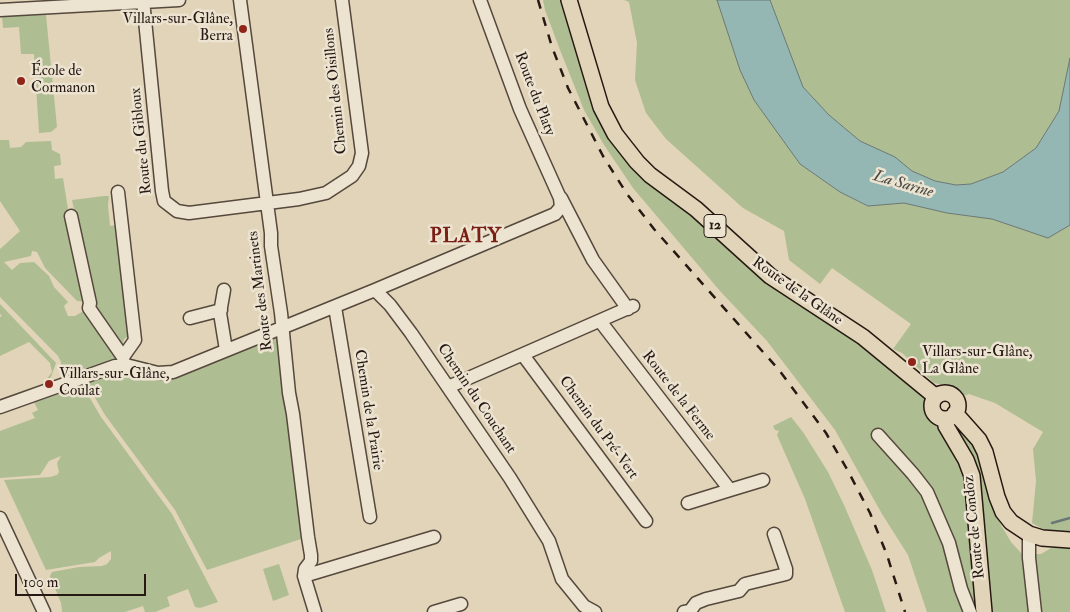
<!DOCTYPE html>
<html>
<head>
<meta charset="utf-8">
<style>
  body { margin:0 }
  #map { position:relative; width:1070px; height:612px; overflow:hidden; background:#e2d4b8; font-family:"IM FELL Double Pica",serif }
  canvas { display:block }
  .scale { position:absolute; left:15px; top:574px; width:131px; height:22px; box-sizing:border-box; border:2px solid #261913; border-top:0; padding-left:6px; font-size:15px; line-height:18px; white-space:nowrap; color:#261913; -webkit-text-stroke:4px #ece3d1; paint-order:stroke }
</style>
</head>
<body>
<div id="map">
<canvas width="1070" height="612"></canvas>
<div class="scale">100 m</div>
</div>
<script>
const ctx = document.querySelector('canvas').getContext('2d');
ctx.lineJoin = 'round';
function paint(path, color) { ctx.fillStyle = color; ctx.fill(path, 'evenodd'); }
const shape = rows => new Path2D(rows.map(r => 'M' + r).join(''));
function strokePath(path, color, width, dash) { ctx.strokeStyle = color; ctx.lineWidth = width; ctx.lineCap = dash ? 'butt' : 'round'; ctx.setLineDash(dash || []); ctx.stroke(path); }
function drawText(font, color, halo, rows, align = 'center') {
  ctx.font = font + ' "IM FELL Double Pica",serif'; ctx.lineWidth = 5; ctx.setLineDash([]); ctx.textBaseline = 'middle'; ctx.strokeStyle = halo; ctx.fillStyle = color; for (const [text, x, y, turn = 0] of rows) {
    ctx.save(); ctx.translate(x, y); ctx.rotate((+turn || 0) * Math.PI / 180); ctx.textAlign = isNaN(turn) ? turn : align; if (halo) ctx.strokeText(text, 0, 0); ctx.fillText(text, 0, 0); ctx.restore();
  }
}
paint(shape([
  [543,0,564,0,586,80,599,118,611,139,629,163,641,174,686,208,766,280,826,318,886,362,887,364,914,385,923,395,929,413,935,421,934,424,938,426,960,460,965,472,968,484,977,580,988,579,980,484,974,459,958,433,955,426,968,437,974,446,982,463,991,503,1001,525,1011,542,1022,554,1041,554,1051,548,1070,546,1070,612,927,612,908,555,882,514,835,430,767,341,720,291,633,188,604,145,584,110,560,50,545,10],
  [624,0,717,0,740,70,754,100,800,164,840,192,867,206,904,203,947,213,992,219,1048,238,1070,225,1070,534,1052,534,1032,523,1036,481,1033,449,1043,432,995,403,969,394,964,396,950,386,934,383,902,353,893,349,911,324,832,268,820,284,789,260,784,231,743,208,666,139,646,113,635,80,637,43,629,2],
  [770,0,1070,0,1070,58,1059,111,1036,148,1003,172,971,184,956,185,935,181,912,171,895,157,860,141,829,115,803,87],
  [46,15,57,127,51,132,39,133,34,54,21,54,19,27,3,28,2,16],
  [0,140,9,140,10,148,21,147,26,142,51,141,52,150,60,154,61,165,54,166,55,179,63,178,72,234,88,302,77,301,45,268,37,252,32,251,31,256,4,262,12,270,20,263,34,262,49,276,54,287,68,302,64,306,68,316,75,316,85,310,112,348,117,359,79,371,68,367,61,368,61,362,58,356,0,297,0,249,20,231,0,201],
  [104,196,109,196,108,205,110,226,117,225,131,335,124,339,122,346,98,313,94,301,72,200],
  [0,304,56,363,51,377,43,384,52,372,50,363,29,342,0,356,0,317,2,316,0,314],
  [280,336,301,539,207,570,175,510,105,415,90,389,83,386,83,384,111,373,120,372,151,379,169,378],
  [67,391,70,396,84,391,87,393,101,417,172,514,218,602,200,608,195,607,188,589,167,597,170,606,155,612,145,612,143,606,125,612,62,612,61,603,50,576,52,572,79,567,102,566,107,564,111,559,111,551,99,558,95,562,46,570,4,480,50,477,57,475,59,472,57,463,61,456,49,461,40,475,0,478,0,431,35,418,32,413,38,410,34,402,15,408],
  [791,417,803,432,828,472,844,505,872,570,886,612,845,612,805,499,777,435,779,431,775,430,773,426],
  [279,564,289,595,273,601,263,569]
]), '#afbd92');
const water = shape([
  [717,0,770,0,803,87,829,115,860,141,895,157,912,171,935,181,956,185,971,184,1003,172,1036,148,1059,111,1070,58,1070,225,1048,238,992,219,947,213,904,203,868,206,840,192,800,164,754,100,740,70,717,0]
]);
paint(water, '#95b7b4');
strokePath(water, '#697874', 1);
strokePath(shape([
  [1052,523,1070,518]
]), '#697874', 2.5);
const minor = shape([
  [143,0,162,191,164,201,177,211,189,213,299,199,326,193,352,176,359,166,362,153,342,0],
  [240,0,271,233,271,246,281,313,289,393,293,414,308,537,311,555,311,561,305,569,304,576,315,612],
  [0,10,179,0],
  [118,192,135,340,123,357,124,365],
  [561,198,593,260,628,309],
  [71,216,90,303,89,308,123,357],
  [224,290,220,313,226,350],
  [375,290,555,214,561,207,560,198,520,109,480,0],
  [335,307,370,517],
  [190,318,221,310],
  [600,321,730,490,688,503],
  [523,355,646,521],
  [448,387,633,306],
  [0,407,115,366,130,366,158,373,173,372,375,290,390,305,411,333,510,478,549,541,562,579,584,606,595,612],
  [878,435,913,474,927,492,949,543,961,589,970,612],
  [730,490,763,480],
  [0,518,44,612],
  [1029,534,1029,558,1035,612],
  [304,576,434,537],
  [434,612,461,604],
  [684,612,690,611,696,603,706,599,739,591,745,584,786,574,786,569,774,534]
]);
const major = shape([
  [569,0,601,107,615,134,637,162,650,175,696,209,770,276,863,337,936,397],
  '932 406a13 13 0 1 1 26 0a13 13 0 1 1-26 0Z',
  [955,413,979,440,985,452,997,497,1003,512,1011,522,1029,534,1042,538,1070,540],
  [945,419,946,426,966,460,972,476,984,612]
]);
strokePath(minor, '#55483c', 15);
strokePath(major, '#261913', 18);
strokePath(minor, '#ece3d1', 12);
strokePath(major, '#e2d4b8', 15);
strokePath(shape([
  [538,0,552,47,568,88,603,156,627,194,654,229,779,370,826,433,848,471,870,513,887,555,905,612]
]), '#261913', 2.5, [9, 9]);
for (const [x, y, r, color] of [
  [243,29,5,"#8f2418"],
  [21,81,5,"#8f2418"],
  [912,362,5,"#8f2418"],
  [49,384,5,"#8f2418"]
]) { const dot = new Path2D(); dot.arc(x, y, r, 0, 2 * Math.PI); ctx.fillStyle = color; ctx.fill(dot); strokePath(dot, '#ece3d1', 2); }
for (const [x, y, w] of [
  [715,226,22]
]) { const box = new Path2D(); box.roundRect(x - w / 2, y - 11.5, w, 23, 4); ctx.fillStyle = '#ece3d1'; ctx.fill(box); strokePath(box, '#261913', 1); }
drawText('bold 14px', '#261913', null, [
  ["12",715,226]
]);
drawText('15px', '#261913', '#ece3d1', [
  ["Villars-sur-Glâne,",233,20,"right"],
  ["Berra",233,37,"right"],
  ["École de",31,72],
  ["Cormanon",31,89],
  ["Villars-sur-Glâne,",922,353],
  ["La Glâne",922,370],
  ["Villars-sur-Glâne,",59,375],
  ["Coulat",59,392]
], 'left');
drawText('15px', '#261913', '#ece3d1', [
  ["Chemin des Oisillons",336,91,-96],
  ["Route du Platy",534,94,69],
  ["Route du Gibloux",142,141,-96],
  ["Route des Martinets",261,291,-97],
  ["Route de la Glâne",797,292,35],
  ["Route de la Ferme",678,396,52],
  ["Chemin du Couchant",476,399,56],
  ["Chemin de la Prairie",368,410,81],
  ["Chemin du Pré-Vert",598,428,54],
  ["Route de Condoz",975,527,-96]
]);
drawText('italic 16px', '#474843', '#ece3d1', [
  ["La Sarine",903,185,16]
]);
ctx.letterSpacing = '1px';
drawText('bold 20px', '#7a1f14', '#ece3d1', [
  ["PLATY",466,238]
]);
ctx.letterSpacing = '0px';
</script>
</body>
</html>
